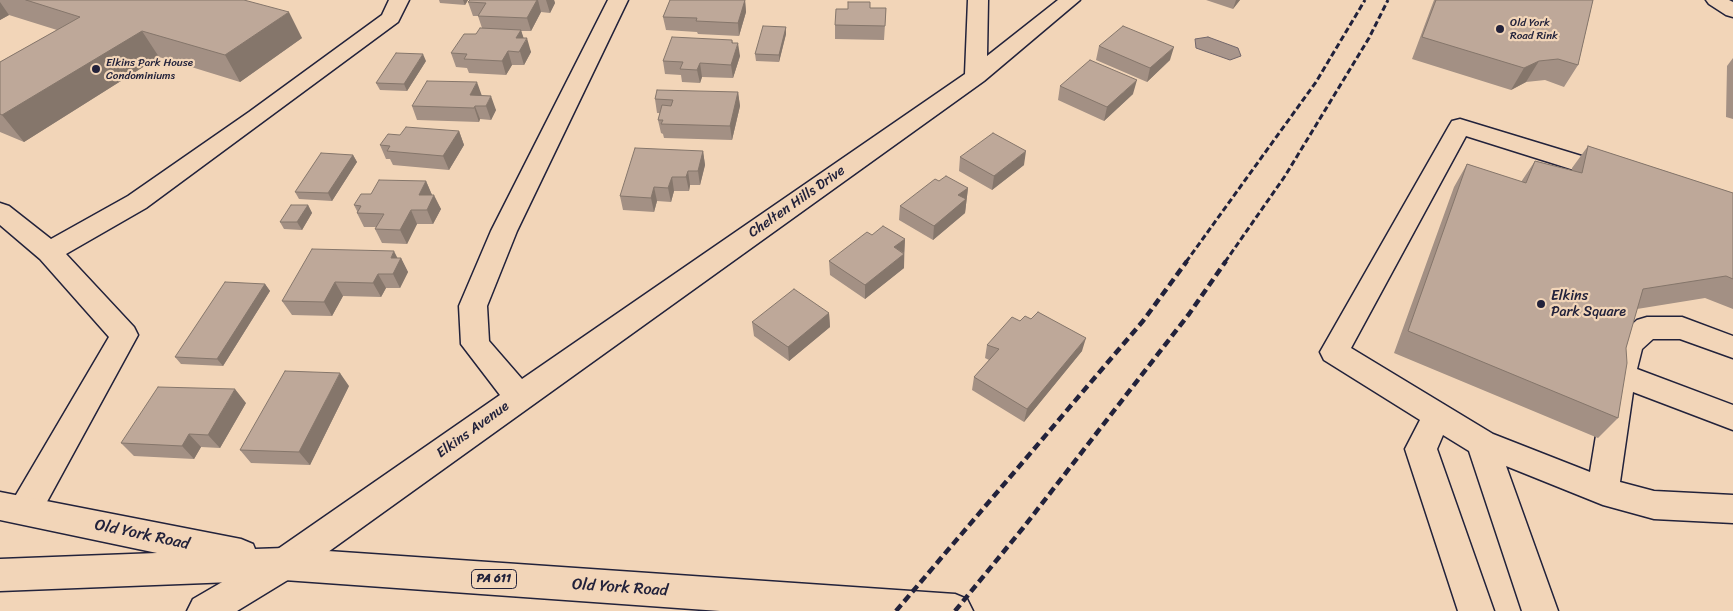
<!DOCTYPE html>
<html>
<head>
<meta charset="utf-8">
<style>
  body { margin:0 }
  canvas { display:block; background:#f2d5b8 }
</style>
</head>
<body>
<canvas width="1733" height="611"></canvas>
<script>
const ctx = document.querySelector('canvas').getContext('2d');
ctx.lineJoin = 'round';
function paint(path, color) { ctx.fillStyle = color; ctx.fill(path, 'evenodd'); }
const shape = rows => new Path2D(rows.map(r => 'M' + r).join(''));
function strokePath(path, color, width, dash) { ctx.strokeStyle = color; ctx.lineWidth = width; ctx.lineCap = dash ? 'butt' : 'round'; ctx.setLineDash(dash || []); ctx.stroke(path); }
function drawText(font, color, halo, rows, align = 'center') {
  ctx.font = font + ' Sriracha,sans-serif'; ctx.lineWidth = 4.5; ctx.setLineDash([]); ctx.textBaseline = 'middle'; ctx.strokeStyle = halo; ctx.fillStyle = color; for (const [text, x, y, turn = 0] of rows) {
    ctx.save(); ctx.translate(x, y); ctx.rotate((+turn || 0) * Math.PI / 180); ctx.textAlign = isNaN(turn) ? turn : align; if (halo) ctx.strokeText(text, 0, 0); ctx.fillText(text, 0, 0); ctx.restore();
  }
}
const water = shape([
  [1208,37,1238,48,1241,56,1230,60,1196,48,1195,39,1208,37]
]);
paint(water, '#a8958b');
strokePath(water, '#72676b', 1);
const minor = shape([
  [389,0,409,0,398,22,146,208,66,254,134,327,138,335,37,520,25,524,13,520,9,510,13,500,109,337,40,259,0,225,0,203,9,206,51,239,128,196,249,112,382,15,389,0],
  [608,0,628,0,517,231,487,306,489,341,522,379,965,74,968,0,988,0,987,56,1058,0,1080,0,984,81,296,575,237,611,187,611,193,599,272,553,500,395,461,344,459,306,491,231,608,0],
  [1706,0,1729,0,1733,2,1733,17,1726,15,1709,4,1706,0],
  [1460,119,1621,168,1624,174,1621,180,1612,182,1466,136,1351,348,1493,434,1590,472,1604,387,1608,379,1606,375,1615,344,1619,336,1637,320,1647,317,1682,317,1733,336,1733,358,1680,339,1653,339,1642,349,1637,369,1733,405,1733,430,1633,392,1620,482,1654,491,1733,495,1733,523,1654,519,1603,505,1506,466,1558,611,1522,611,1469,451,1443,435,1437,449,1494,611,1458,611,1405,449,1420,420,1324,360,1320,352,1449,126,1452,121,1460,119]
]);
const highway = shape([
  [0,492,241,539,253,544,255,549,284,548,955,594,967,599,973,611,720,611,284,580,0,591,0,559,157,553,0,520,0,492]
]);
strokePath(minor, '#22223b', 3);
strokePath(highway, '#22223b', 3);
paint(minor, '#f2d5b8');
paint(highway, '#f2d5b8');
strokePath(shape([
  [1186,262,1316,82,1365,0],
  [1225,262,1285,176,1369,38,1388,0]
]), '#22223b', 3, [6, 3]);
strokePath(shape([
  [896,611,1143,321,1187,261],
  [955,611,1023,528,1189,314,1226,261]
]), '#22223b', 4.5, [8, 4.5]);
paint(shape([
  [0,0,244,0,302,38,240,82,159,57,24,142,0,132,0,62,57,30,9,15,0,20],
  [439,0,468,0,465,5,440,3],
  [470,0,554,0,555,3,550,13,541,12,531,31,521,31,523,38,531,52,524,65,512,65,506,75,469,73,467,68,456,67,451,53,476,34,482,28,478,16,473,16,468,2],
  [670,0,745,0,746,12,739,36,698,34,697,32,666,30,663,17],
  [1206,0,1240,0,1233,9],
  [1434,0,1593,0,1578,65,1564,87,1545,80,1526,82,1511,90,1412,59],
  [870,8,886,8,884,40,835,39,835,25,848,9],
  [786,27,786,34,779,62,756,61,755,54],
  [732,40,733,43,740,56,733,78,702,77,700,83,682,82,681,75,665,74,663,61],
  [1099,46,1170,60,1147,82,1096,60],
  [1733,58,1733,119,1726,117,1727,66],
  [426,61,407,91,380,90,376,83],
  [1060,86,1133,94,1104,121,1058,100],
  [738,92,740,106,732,140,664,138,663,134,661,133,658,120,660,113,657,113,655,99],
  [481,96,496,110,491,120,480,119,479,122,417,120,412,106],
  [459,131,464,145,449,170,393,165,390,159,386,159,380,145,400,135],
  [1588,146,1733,193,1733,309,1705,298,1637,309,1626,348,1618,418,1598,438,1394,353,1454,187,1467,164,1521,182,1535,161,1572,171,1572,168],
  [703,151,705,165,700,185,690,185,689,191,674,191,671,202,657,201,654,212,623,210,620,196],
  [353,155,357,162,332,201,299,199,295,192],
  [960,157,1024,165,992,190,959,171],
  [426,181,432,195,441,209,433,224,417,224,407,244,382,243,375,229,376,227,364,227,357,213,357,211,354,205,371,194],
  [939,181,968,188,965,213,933,240,899,220,900,206],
  [308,205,312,213,302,230,284,229,280,222],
  [872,235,905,239,904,268,865,299,830,275,829,261],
  [398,258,401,258,408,272,400,288,386,288,381,297,343,296,332,316,292,315,282,301],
  [265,284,270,291,223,366,181,364,175,357],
  [829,313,830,327,789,361,754,336,752,322],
  [1020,321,1082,351,1024,422,972,390,974,377,989,360,985,358,987,345],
  [349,386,310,465,251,463,240,450],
  [246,403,220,448,201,447,194,459,134,456,121,443]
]), '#a39084');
paint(shape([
  [463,0,468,0,465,5],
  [537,0,538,0,541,12,531,31,527,18],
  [546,0,554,0,555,3,550,13],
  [745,0,746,12,739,36,738,23],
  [1236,0,1240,0,1233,9],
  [0,2,9,15,0,20],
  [289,12,302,38,240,82,225,55],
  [786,27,786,34,779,62,779,55],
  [521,30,525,42,527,38,531,52,524,65,516,38],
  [142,31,159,57,24,142,2,115],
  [738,43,740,56,733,78,731,65],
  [1174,47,1170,60,1147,82,1150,68],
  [508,51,512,65,506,75,502,61],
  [423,54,426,61,407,91,404,84],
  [1539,61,1526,82,1511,90,1524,68],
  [700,63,702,77,700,83,697,70],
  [1137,80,1133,94,1104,121,1107,107],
  [477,82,482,96,475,106,480,119,479,122,470,95],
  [738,92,740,106,732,140,730,126],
  [491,96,496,110,491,120,486,106],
  [459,131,464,145,449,170,443,156],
  [703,151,705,165,700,185,698,171],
  [1026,151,1024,165,992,190,994,176],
  [353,155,357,162,332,201,328,193],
  [688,171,690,185,689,191,686,177],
  [672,177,674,191,671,202,668,188],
  [426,181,432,195,419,195],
  [654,187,657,201,654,212,651,198],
  [968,188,965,213,933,240,934,226,958,195],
  [434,195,441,209,433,224,427,210],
  [308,205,312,213,302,230,297,222],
  [411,210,417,224,407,244,400,230],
  [905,239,904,253,894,247],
  [394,251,399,261,401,258,408,272,400,288,393,274,391,258],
  [904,254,904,268,865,299,865,285],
  [378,274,386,288,381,297,373,283],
  [335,282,343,296,332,316,324,302],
  [265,284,270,291,223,366,217,359],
  [829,313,830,327,789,361,788,347],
  [1086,338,1082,351,1024,422,1027,409],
  [340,373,349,386,310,465,299,452],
  [235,389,246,403,220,448,208,435],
  [189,434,201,447,194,459,182,446]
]), '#85766b');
const building = shape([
  [26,0,244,0,289,12,225,55,142,31,2,115,0,114,0,62,80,17,26,0],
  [470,0,537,0,527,18,478,16,486,3,468,2,470,0],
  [670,0,745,0,738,23,696,21,697,18,663,17,670,0],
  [1436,0,1593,0,1578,65,1558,59,1539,61,1524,68,1422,37,1436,0],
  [848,2,870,2,870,8,886,8,885,26,835,25,836,9,848,9,848,2],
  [763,26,786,27,779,55,755,54,763,26],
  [1123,26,1174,47,1150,68,1099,46,1123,26],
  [480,28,521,30,516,38,527,38,519,52,508,51,502,61,464,59,467,54,451,53,464,34,476,34,480,28],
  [672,37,732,40,732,43,738,43,731,65,700,63,697,70,680,69,683,62,663,61,672,37],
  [396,53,423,54,404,84,376,83,396,53],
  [1090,60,1137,80,1107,107,1060,86,1090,60],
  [427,81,477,82,470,95,491,96,486,106,475,106,474,108,412,106,427,81],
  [657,90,738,92,730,126,661,124,663,120,658,120,662,105,671,106,673,100,655,99,657,90],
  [406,127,459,131,443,156,387,151,390,146,380,145,388,134,400,135,406,127],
  [993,133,1026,151,994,176,960,157,993,133],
  [1588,146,1733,193,1733,279,1726,276,1643,289,1626,348,1627,363,1618,418,1408,331,1467,164,1526,183,1535,161,1582,173,1588,146],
  [635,148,703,151,698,171,688,171,686,177,672,177,668,188,654,187,651,198,620,196,635,148],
  [321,153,353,155,328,193,295,192,321,153],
  [946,176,968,188,958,195,966,199,934,226,900,206,935,179,939,181,946,176],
  [379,180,426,181,419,195,434,195,427,210,411,210,400,230,375,229,384,214,357,213,361,206,354,205,361,194,371,194,379,180],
  [291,205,308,205,297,222,280,222,291,205],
  [883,226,905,239,894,247,904,254,865,285,829,261,867,232,872,235,883,226],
  [312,249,394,251,391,258,401,258,393,274,378,274,373,283,335,282,324,302,282,301,312,249],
  [225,282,265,284,217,359,175,357,225,282],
  [794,289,829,313,788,347,752,322,794,289],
  [1038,312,1086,338,1027,409,974,377,999,349,987,345,1012,317,1020,321,1025,316,1031,319,1038,312],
  [285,371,340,373,299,452,240,450,285,371],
  [158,387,235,389,208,435,189,434,182,446,121,443,158,387]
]);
paint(building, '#bea899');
strokePath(building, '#85766b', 1);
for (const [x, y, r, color] of [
  [1500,29,5,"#22223b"],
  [96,69,5,"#22223b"],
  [1541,304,5,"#22223b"]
]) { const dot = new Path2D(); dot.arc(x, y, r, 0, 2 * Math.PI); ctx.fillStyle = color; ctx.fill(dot); strokePath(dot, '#f2d5b8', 2); }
drawText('11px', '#22223b', '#f2d5b8', [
  ["Old York",1510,23],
  ["Road Rink",1510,36],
  ["Elkins Park House",106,63],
  ["Condominiums",106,76]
], 'left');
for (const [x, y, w] of [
  [494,579,45]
]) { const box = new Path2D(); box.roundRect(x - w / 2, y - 9.5, w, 19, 4); ctx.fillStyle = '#f2d5b8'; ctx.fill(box); strokePath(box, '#22223b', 1); }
drawText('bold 12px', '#22223b', null, [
  ["PA 611",494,579]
]);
drawText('14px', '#22223b', '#f2d5b8', [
  ["Chelten Hills Drive",797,202,-35],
  ["Elkins Avenue",473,430,-36]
]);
drawText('14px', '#22223b', '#f2d5b8', [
  ["Elkins",1551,296],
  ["Park Square",1551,312]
], 'left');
drawText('16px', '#22223b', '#f2d5b8', [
  ["Old York Road",142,535,12],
  ["Old York Road",620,588,4]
]);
</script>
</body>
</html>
